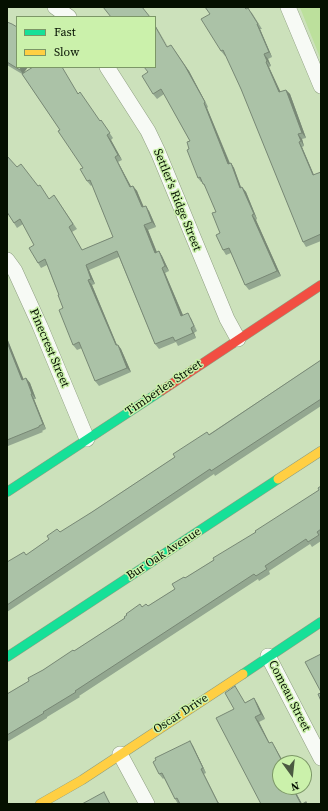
<!DOCTYPE html>
<html>
<head>
<meta charset="utf-8">
<style>
  body { margin:0 }
  #map { position:relative; width:328px; height:811px; overflow:hidden; background:#cce1bb; font-family:"Source Serif 4",serif }
  canvas { display:block }
  .frame { position:absolute; inset:0; border:8px solid #051000; pointer-events:none }
  .legend { position:absolute; left:16px; top:16px; width:140px; height:52px; box-sizing:border-box; background:#cbf1ab; border:1px solid #7c9767; margin:0; padding:5px 7px; list-style:none; font-size:12px; color:#051000 }
  .legend li { display:flex; align-items:center; gap:8px; height:20px }
  .legend b { width:20px; border:1px solid #7c9767 }
  .north { position:absolute; left:272px; top:755px; width:40px; height:40px; box-sizing:border-box; background:#cbf1ab; border:1px solid #7c9767; border-radius:50%; rotate:165deg; font-size:11px; font-weight:700; line-height:16px; text-align:center; color:#051000 }
  .north::after { content:''; display:block; margin:auto; width:14px; height:18px; background:#4b5941; clip-path:polygon(50% 0,100% 100%,50% 72%,0 100%) }
</style>
</head>
<body>
<div id="map">
<canvas width="328" height="811"></canvas>
<div class="frame"></div>
<ul class="legend">
<li><b style="height:5px;background:#16e098"></b>Fast</li>
<li><b style="height:5px;background:#ffcf43"></b>Slow</li>
</ul>
<div class="north">N</div>
</div>
<script>
const ctx = document.querySelector('canvas').getContext('2d');
ctx.lineJoin = 'round';
function paint(path, color) { ctx.fillStyle = color; ctx.fill(path, 'evenodd'); }
const shape = rows => new Path2D(rows.map(r => 'M' + r).join(''));
function strokePath(path, color, width, dash) { ctx.strokeStyle = color; ctx.lineWidth = width; ctx.lineCap = dash ? 'butt' : 'round'; ctx.setLineDash(dash || []); ctx.stroke(path); }
function drawText(font, color, halo, rows, align = 'center') {
  ctx.font = font + ' "Source Serif 4",serif'; ctx.lineWidth = 3; ctx.setLineDash([]); ctx.textBaseline = 'middle'; ctx.strokeStyle = halo; ctx.fillStyle = color; for (const [text, x, y, turn = 0] of rows) {
    ctx.save(); ctx.translate(x, y); ctx.rotate((+turn || 0) * Math.PI / 180); ctx.textAlign = isNaN(turn) ? turn : align; if (halo) ctx.strokeText(text, 0, 0); ctx.fillText(text, 0, 0); ctx.restore();
  }
}
paint(shape([
  [299,7,321,7,321,60,301,10]
]), '#bce09c');
const street = shape([
  [55,7,69,17],
  [288,7,321,86],
  [107,67,148,131,158,152,227,319,238,339],
  [7,260,15,271,40,326,87,439],
  [268,656,321,758],
  [120,754,147,804]
]);
const fast = shape([
  [7,492,161,391],
  [7,657,278,479],
  [243,674,321,622]
]);
const slow = shape([
  [278,479,321,451],
  [40,804,82,780,243,674]
]);
const jam = shape([
  [161,391,321,285]
]);
strokePath(street, '#8e9e80', 16);
strokePath(fast, '#8e9e80', 10);
strokePath(slow, '#8e9e80', 10);
strokePath(jam, '#8e9e80', 10);
strokePath(street, '#f7faf5', 15);
strokePath(fast, '#16e098', 9);
strokePath(slow, '#ffcf43', 9);
strokePath(jam, '#f24e42', 9);
paint(shape([
  [205,7,244,7,246,9,252,13,262,29,260,29,272,57,268,59,271,66,269,67,280,92,286,90,290,94,306,138,302,139,304,146,302,147,314,175,321,172,321,241,306,247,303,242,243,93,241,89,226,55,225,56,221,51,210,14],
  [7,22,24,73,78,93,100,121,101,120,113,138,111,140,122,160,118,162,131,187,133,186,137,191,143,207,149,211,156,227,148,230,157,252,159,251,162,256,169,271,165,273,183,315,191,318,197,331,194,333,196,338,178,346,176,342,159,349,155,344,119,257,89,270,95,284,92,285,117,345,118,345,121,349,131,372,99,386,95,381,82,348,77,350,73,345,59,295,47,265,41,268,38,263,34,245,23,224,17,228,7,212,49,199,54,195,77,229,72,232,82,250,113,237,92,185,91,186,87,181,83,168,60,130,22,74,7,65],
  [168,47,189,71,208,107,207,108,230,163,231,163,234,168,241,187,242,187,246,192,257,219,256,220,281,276,249,290,245,285,231,253,226,255,223,250,220,233,216,212,206,188,202,182,201,182,198,178,189,149,190,141,164,94,157,99,153,94,148,72],
  [7,338,23,380,26,378,30,383,36,399,34,399,46,429,42,431,43,432,8,446,7,444],
  [321,360,321,406,215,476,214,474,7,612,7,562,26,555,92,512],
  [321,486,321,541,312,547,310,544,269,571,270,574,259,581,258,579,79,696,80,697,47,717,47,718,7,742,7,694,29,681,43,670,74,651,142,607,148,606,175,589,185,578,214,560,319,490],
  [254,698,257,703,265,719,259,722,269,743,275,747,280,787,293,787,302,804,306,802,307,804,261,804,234,709],
  [190,741,193,746,206,773,204,774,179,804,178,804,175,799,164,778,163,779,159,774]
]), '#93a790');
paint(shape([
  [257,24,260,29,272,57,269,52],
  [155,25,171,52,155,26],
  [171,45,189,71,208,107,205,102],
  [264,54,268,59,271,66,267,61],
  [266,62,269,67,283,97,279,92],
  [21,67,28,67,23,74,20,70],
  [286,90,290,94,306,138,302,133],
  [204,103,207,108,232,169,228,164],
  [298,134,302,139,304,146,301,141],
  [107,135,111,140,122,160,118,155],
  [299,142,302,147,316,180,313,175],
  [115,157,118,162,134,192,130,187],
  [231,163,234,168,243,193,240,188],
  [133,186,137,191,146,212,142,207],
  [242,187,246,192,257,219,254,214],
  [146,206,149,211,156,227,152,222],
  [252,215,256,220,281,276,277,271],
  [144,225,148,230,159,258,155,253],
  [159,251,162,256,169,271,165,266],
  [86,265,89,270,95,284,91,279],
  [162,268,165,273,185,320,181,316],
  [88,280,92,285,119,350,116,345],
  [191,328,194,333,196,338,193,333],
  [7,338,26,385,22,380,7,342],
  [118,345,121,349,131,372,127,368],
  [26,378,30,383,36,399,32,394],
  [31,394,34,399,46,429,43,424],
  [254,698,257,703,265,719,261,714],
  [255,717,259,722,272,748,269,743],
  [190,741,193,746,206,773,203,768],
  [272,742,275,747,284,763,283,763],
  [201,769,204,774,219,804,218,804],
  [292,787,293,787,302,804,301,804]
]), '#788875');
const building = shape([
  [103,7,142,7,150,17,111,17,103,7],
  [205,7,244,7,246,9,248,8,258,24,257,24,269,52,264,54,267,61,266,62,279,92,286,90,302,133,298,134,301,141,299,142,313,175,321,172,321,234,303,242,241,89,223,50,221,51,201,19,210,14,205,7],
  [7,22,12,24,17,27,17,67,21,67,20,70,7,62,7,22],
  [155,26,167,47,171,45,185,66,205,102,204,103,228,164,231,163,240,188,242,187,254,214,252,215,277,271,245,285,229,248,223,250,216,235,220,233,212,213,216,212,204,184,203,184,200,177,198,178,187,150,189,149,187,142,190,141,161,89,153,94,142,76,148,72,144,67,155,67,155,26],
  [33,67,62,67,78,94,80,92,100,121,101,120,110,133,107,135,118,155,115,157,130,187,133,186,142,207,146,206,152,222,144,225,155,253,159,251,165,266,162,268,181,316,188,313,194,326,191,328,193,333,175,341,173,337,155,344,117,251,86,265,91,279,88,280,116,345,118,345,127,368,95,381,79,342,73,345,59,310,63,308,58,295,59,295,45,259,38,263,29,248,34,245,20,219,14,223,7,212,7,156,17,167,21,164,38,186,40,185,49,199,54,195,73,224,69,227,82,250,113,237,90,180,87,181,80,169,83,168,58,131,60,130,22,74,33,67],
  [7,342,22,380,26,378,32,394,31,394,43,424,39,426,39,427,7,440,7,342],
  [321,360,321,399,211,471,210,469,7,605,7,562,24,552,26,555,49,539,47,536,57,529,60,532,92,512,175,457,173,454,207,432,209,435,321,360],
  [321,486,321,529,317,532,319,535,308,542,306,539,265,566,267,569,256,576,254,574,75,691,76,692,43,712,44,713,7,735,7,694,29,681,28,678,43,670,73,650,74,651,125,618,124,617,127,615,126,614,140,604,142,607,146,604,148,606,175,589,172,584,184,577,185,578,214,560,213,558,256,532,255,531,319,490,318,488,321,486],
  [321,654,321,692,305,662,321,654],
  [235,686,245,703,254,698,261,714,255,717,269,743,272,742,283,763,280,763,280,787,292,787,301,804,261,804,216,718,234,709,225,693,235,686],
  [321,693,321,701,318,694,321,693],
  [190,741,203,768,201,769,218,803,219,803,220,804,180,804,177,798,175,799,162,773,159,774,153,762,156,760,155,758,190,741],
  [104,792,110,804,82,804,104,792],
  [306,802,307,804,302,804,306,802]
]);
paint(building, '#abc2a7');
strokePath(building, '#788875', 1);
drawText('12px', '#051000', '#cbf1ab', [
  ["Settler's Ridge Street",177,200,68],
  ["Pinecrest Street",49,348,67],
  ["Timberlea Street",164,388,-34],
  ["Bur Oak Avenue",164,554,-33],
  ["Comeau Street",289,696,63],
  ["Oscar Drive",181,714,-33]
]);
</script>
</body>
</html>
